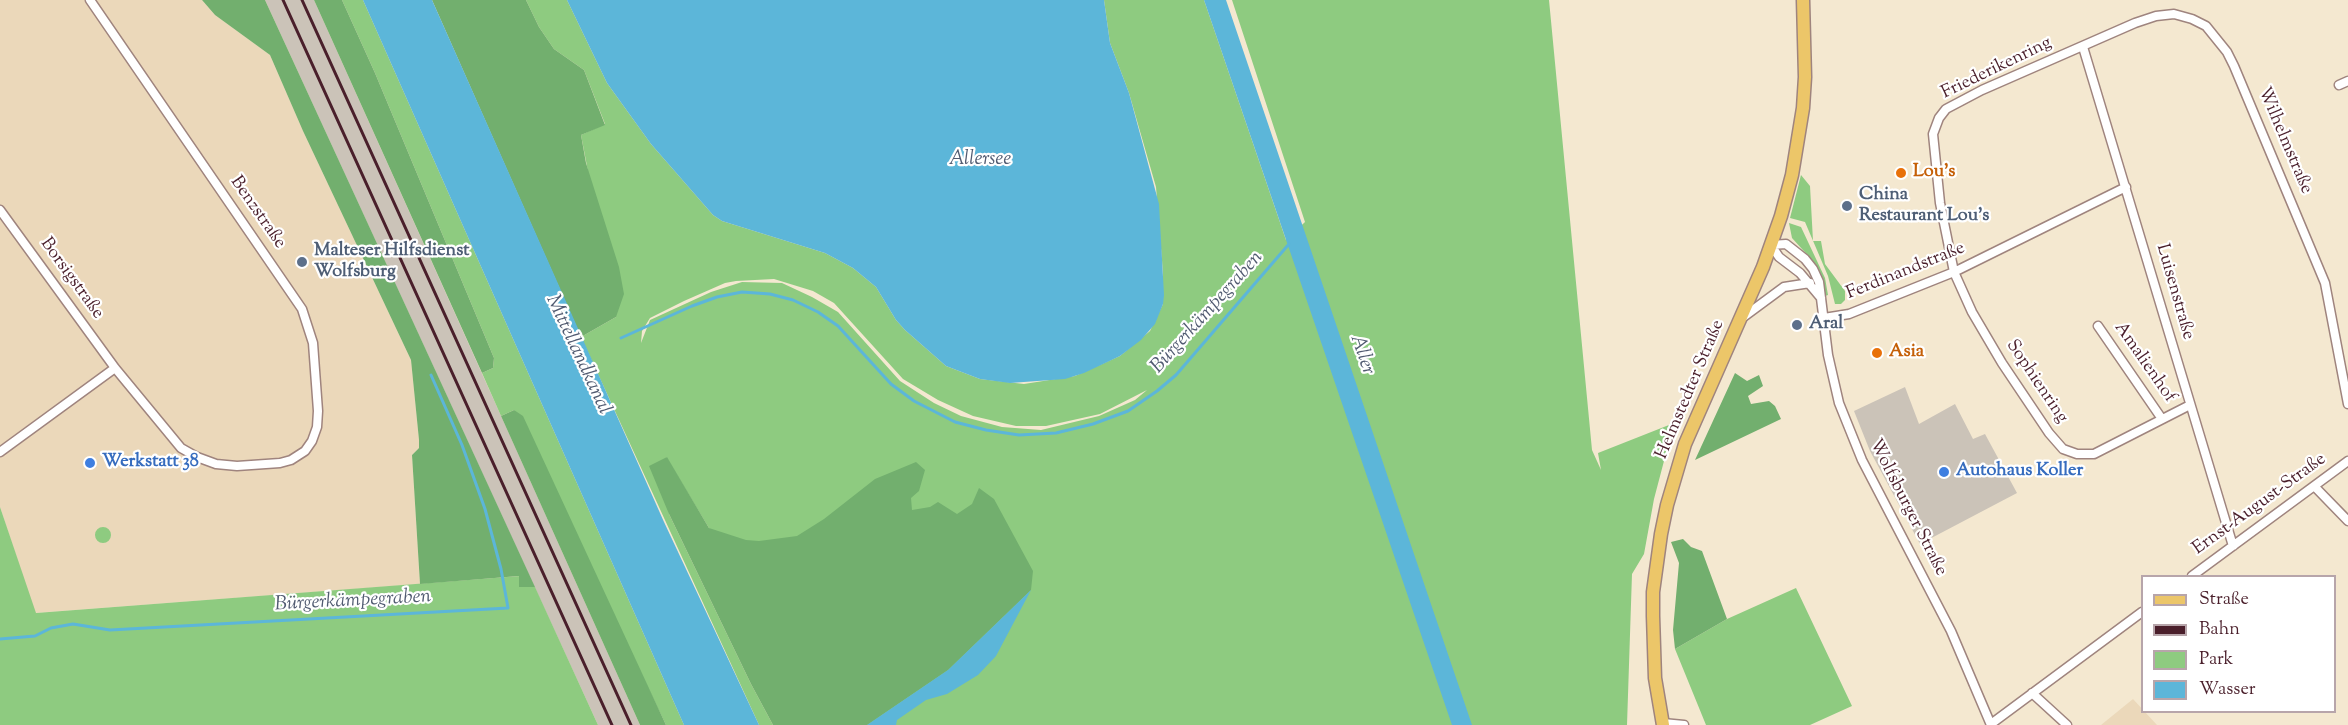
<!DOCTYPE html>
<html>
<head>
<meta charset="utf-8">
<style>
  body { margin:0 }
  #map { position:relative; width:2348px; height:725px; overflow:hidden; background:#f4e8d0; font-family:"Sorts Mill Goudy",serif }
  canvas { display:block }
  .legend { position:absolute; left:2141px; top:575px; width:195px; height:138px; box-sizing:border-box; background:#fff; border:2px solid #b7a5aa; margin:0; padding:8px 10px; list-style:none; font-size:18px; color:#4a1f2b }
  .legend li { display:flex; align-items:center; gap:12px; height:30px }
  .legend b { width:30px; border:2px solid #b7a5aa }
</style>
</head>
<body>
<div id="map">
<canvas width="2348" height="725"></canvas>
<ul class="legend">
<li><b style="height:8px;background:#ecc669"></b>Straße</li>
<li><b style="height:8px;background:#4a1f2b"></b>Bahn</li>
<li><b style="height:16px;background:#8ecb80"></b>Park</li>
<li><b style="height:16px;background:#5cb6d9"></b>Wasser</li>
</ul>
</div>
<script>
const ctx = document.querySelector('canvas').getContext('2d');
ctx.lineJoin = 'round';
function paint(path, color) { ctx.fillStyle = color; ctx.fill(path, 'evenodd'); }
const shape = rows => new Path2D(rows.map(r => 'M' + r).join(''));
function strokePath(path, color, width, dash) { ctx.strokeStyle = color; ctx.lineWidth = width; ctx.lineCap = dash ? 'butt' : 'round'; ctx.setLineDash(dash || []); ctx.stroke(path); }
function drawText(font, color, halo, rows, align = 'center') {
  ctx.font = font + ' "Sorts Mill Goudy",serif'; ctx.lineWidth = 4.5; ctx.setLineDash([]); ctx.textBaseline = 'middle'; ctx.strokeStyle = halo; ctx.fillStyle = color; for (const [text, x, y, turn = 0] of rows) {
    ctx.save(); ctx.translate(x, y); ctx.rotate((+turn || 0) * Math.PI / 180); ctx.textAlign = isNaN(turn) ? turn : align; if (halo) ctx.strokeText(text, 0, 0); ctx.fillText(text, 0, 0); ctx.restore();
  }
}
paint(shape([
  [0,0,202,0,215,15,270,55,303,131,411,360,419,440,419,448,412,455,420,584,35,613,0,507],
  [2133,699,2157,725,2101,725]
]), '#ebd8ba');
paint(shape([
  [265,0,314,0,640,725,598,725],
  [1905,387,1919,424,1955,404,1973,439,1985,434,2017,493,1920,544,1870,451,1854,411]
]), '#cbc3b8');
paint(shape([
  [342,0,363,0,684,725,666,725,514,410,501,416,482,373,493,368,494,358,375,73],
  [526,0,567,0,607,83,651,144,713,215,722,221,825,253,853,268,876,287,896,320,905,330,946,366,980,379,1024,384,1075,376,1120,356,1150,331,1163,304,1163,273,1156,187,1129,93,1110,43,1104,0,1204,0,1286,240,1305,222,1232,0,1549,0,1592,450,1601,470,1598,453,1674,423,1654,499,1644,554,1632,574,1627,725,845,725,709,528,666,457,669,514,751,684,773,725,759,725,581,337,616,317,581,135,605,124,584,70,554,49,539,27],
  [774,279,813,291,834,303,903,379,938,400,973,416,1016,426,1046,426,1100,414,1147,390,1135,400,1099,416,1041,430,1002,427,961,416,934,403,900,381,838,312,812,297,782,283,742,282,711,292,650,320,641,343,642,331,650,318,684,301,725,283,736,281],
  [1801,175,1810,186,1813,241,1821,241,1825,264,1845,291,1845,300,1841,304,1835,304,1828,276,1805,222,1790,218],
  [1789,223,1801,227,1825,278,1828,295,1825,296,1823,281,1812,260,1792,238],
  [0,507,36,613,520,576,519,587,535,587,598,725,0,725],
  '95 535a8 8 0 1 1 16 0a8 8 0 1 1-16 0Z',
  [1796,588,1852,706,1810,725,1706,725,1675,649,1727,619]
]), '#8ecb80');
paint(shape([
  [202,0,265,0,535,587,519,587,519,576,420,584,412,455,419,448,419,440,411,360,303,131,270,55,215,15],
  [314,0,342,0,375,73,494,358,493,368,482,373],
  [432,0,526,0,539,27,554,49,584,70,605,125,581,135,586,163,619,267,624,294,616,317,581,337],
  [1735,373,1747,381,1759,375,1763,386,1748,396,1751,404,1769,401,1775,406,1781,419,1695,460],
  [514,410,523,416,666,725,640,725,501,416],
  [667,457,709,528,746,540,759,541,797,536,824,519,875,479,916,462,925,470,919,491,911,498,912,510,930,507,938,502,957,514,972,504,979,488,994,499,1033,571,1031,590,948,670,867,725,773,725,751,684,669,514,649,466],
  [1683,539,1691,547,1702,551,1727,619,1675,649,1673,630,1679,563,1671,542]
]), '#72af6e');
paint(shape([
  [363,0,432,0,664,522,759,725,684,725],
  [567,0,1104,0,1110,43,1129,93,1159,204,1164,295,1163,304,1155,324,1141,340,1120,356,1084,373,1065,379,1010,383,980,379,946,366,905,330,896,320,876,287,853,268,825,253,722,221,713,215,651,144,607,83],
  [1204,0,1226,0,1472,725,1452,725],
  [1031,590,996,656,978,675,947,694,926,700,897,720,896,725,867,725,948,670]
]), '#5cb6d9');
strokePath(shape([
  [621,338,692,306,717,297,742,292,770,294,793,300,818,312,838,326,891,384,914,401,955,422,986,430,1019,435,1056,433,1093,424,1128,411,1157,391,1176,375,1289,244],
  [0,639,35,636,51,628,73,624,110,630,508,608,501,569,485,509,462,445,431,375]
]), '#5cb6d9', 3);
const street = shape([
  [2083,47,2233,546],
  [2339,85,2348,81],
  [0,210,115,368,181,448,197,457,216,464,237,466,280,463,291,460,305,451,312,441,317,427,318,411,313,343,302,309,90,0],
  [1771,245,1786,244,1805,259,1813,269,1819,282,1828,355,1839,403,1862,460,1951,631,1991,725],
  [1771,245,1779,257,1800,273,1821,298],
  [1742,318,1784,287,1810,283],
  [1824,318,1849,314,1954,272,2126,187],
  [2098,326,2162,419],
  [2190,405,2094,454,2077,454,2063,449,2049,433,2002,363,1972,312,1954,272,1940,203,1933,134,1939,118,1946,109,1982,90,2135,23,2156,16,2174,14,2192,19,2206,26,2227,52,2234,66,2325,283,2348,404],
  [0,452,115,368],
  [2315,487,2348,521],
  [2192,576,2348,461],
  [2032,693,2067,725],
  [1663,723,1684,725],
  [1991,724,2142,612]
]);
const primary = shape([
  [1663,725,1655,678,1653,616,1653,592,1661,534,1667,505,1685,444,1763,267,1781,216,1792,175,1803,108,1805,77,1803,0]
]);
strokePath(street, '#9f847e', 11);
strokePath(primary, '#9f847e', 15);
strokePath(street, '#fff', 8);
strokePath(primary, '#ecc669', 12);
strokePath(shape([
  [283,0,612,725],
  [302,0,631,725]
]), '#4a1f2b', 3);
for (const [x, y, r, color] of [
  [1901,173,6,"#e8710a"],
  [1847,206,6,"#5c6f8a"],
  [302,262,6,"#5c6f8a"],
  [1797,325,6,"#5c6f8a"],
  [1877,353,6,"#e8710a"],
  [90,463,6,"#3f7fe0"],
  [1944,472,6,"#3f7fe0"]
]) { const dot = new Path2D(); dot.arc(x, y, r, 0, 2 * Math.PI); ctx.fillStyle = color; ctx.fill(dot); strokePath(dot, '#fff', 2); }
drawText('18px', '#4a1f2b', '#fff', [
  ["Friederikenring",1997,69,-26],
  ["Wilhelmstraße",2284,141,67],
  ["Benzstraße",257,213,55],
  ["Ferdinandstraße",1906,272,-22],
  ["Borsigstraße",71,279,54],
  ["Luisenstraße",2174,292,74],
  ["Amalienhof",2144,363,55],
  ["Sophienring",2036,382,56],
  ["Helmstedter Straße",1691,390,-67],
  ["Ernst-August-Straße",2260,505,-36],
  ["Wolfsburger Straße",1907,508,63]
]);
drawText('bold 18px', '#c56008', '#fff', [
  ["Lou's",1913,173],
  ["Asia",1889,353]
], 'left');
drawText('bold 18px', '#4e5e75', '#fff', [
  ["China",1859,196],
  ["Restaurant Lou's",1859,217],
  ["Malteser Hilfsdienst",314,252],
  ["Wolfsburg",314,273],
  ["Aral",1809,325]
], 'left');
drawText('bold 18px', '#366cbe', '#fff', [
  ["Werkstatt 38",102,463],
  ["Autohaus Koller",1956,472]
], 'left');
drawText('italic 20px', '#515b71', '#fff', [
  ["Allersee",980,161],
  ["Bürgerkämpegraben",1208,313,-48],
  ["Mittellandkanal",577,355,65],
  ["Aller",1361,355,71],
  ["Bürgerkämpegraben",353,602,-3]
]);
</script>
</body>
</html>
